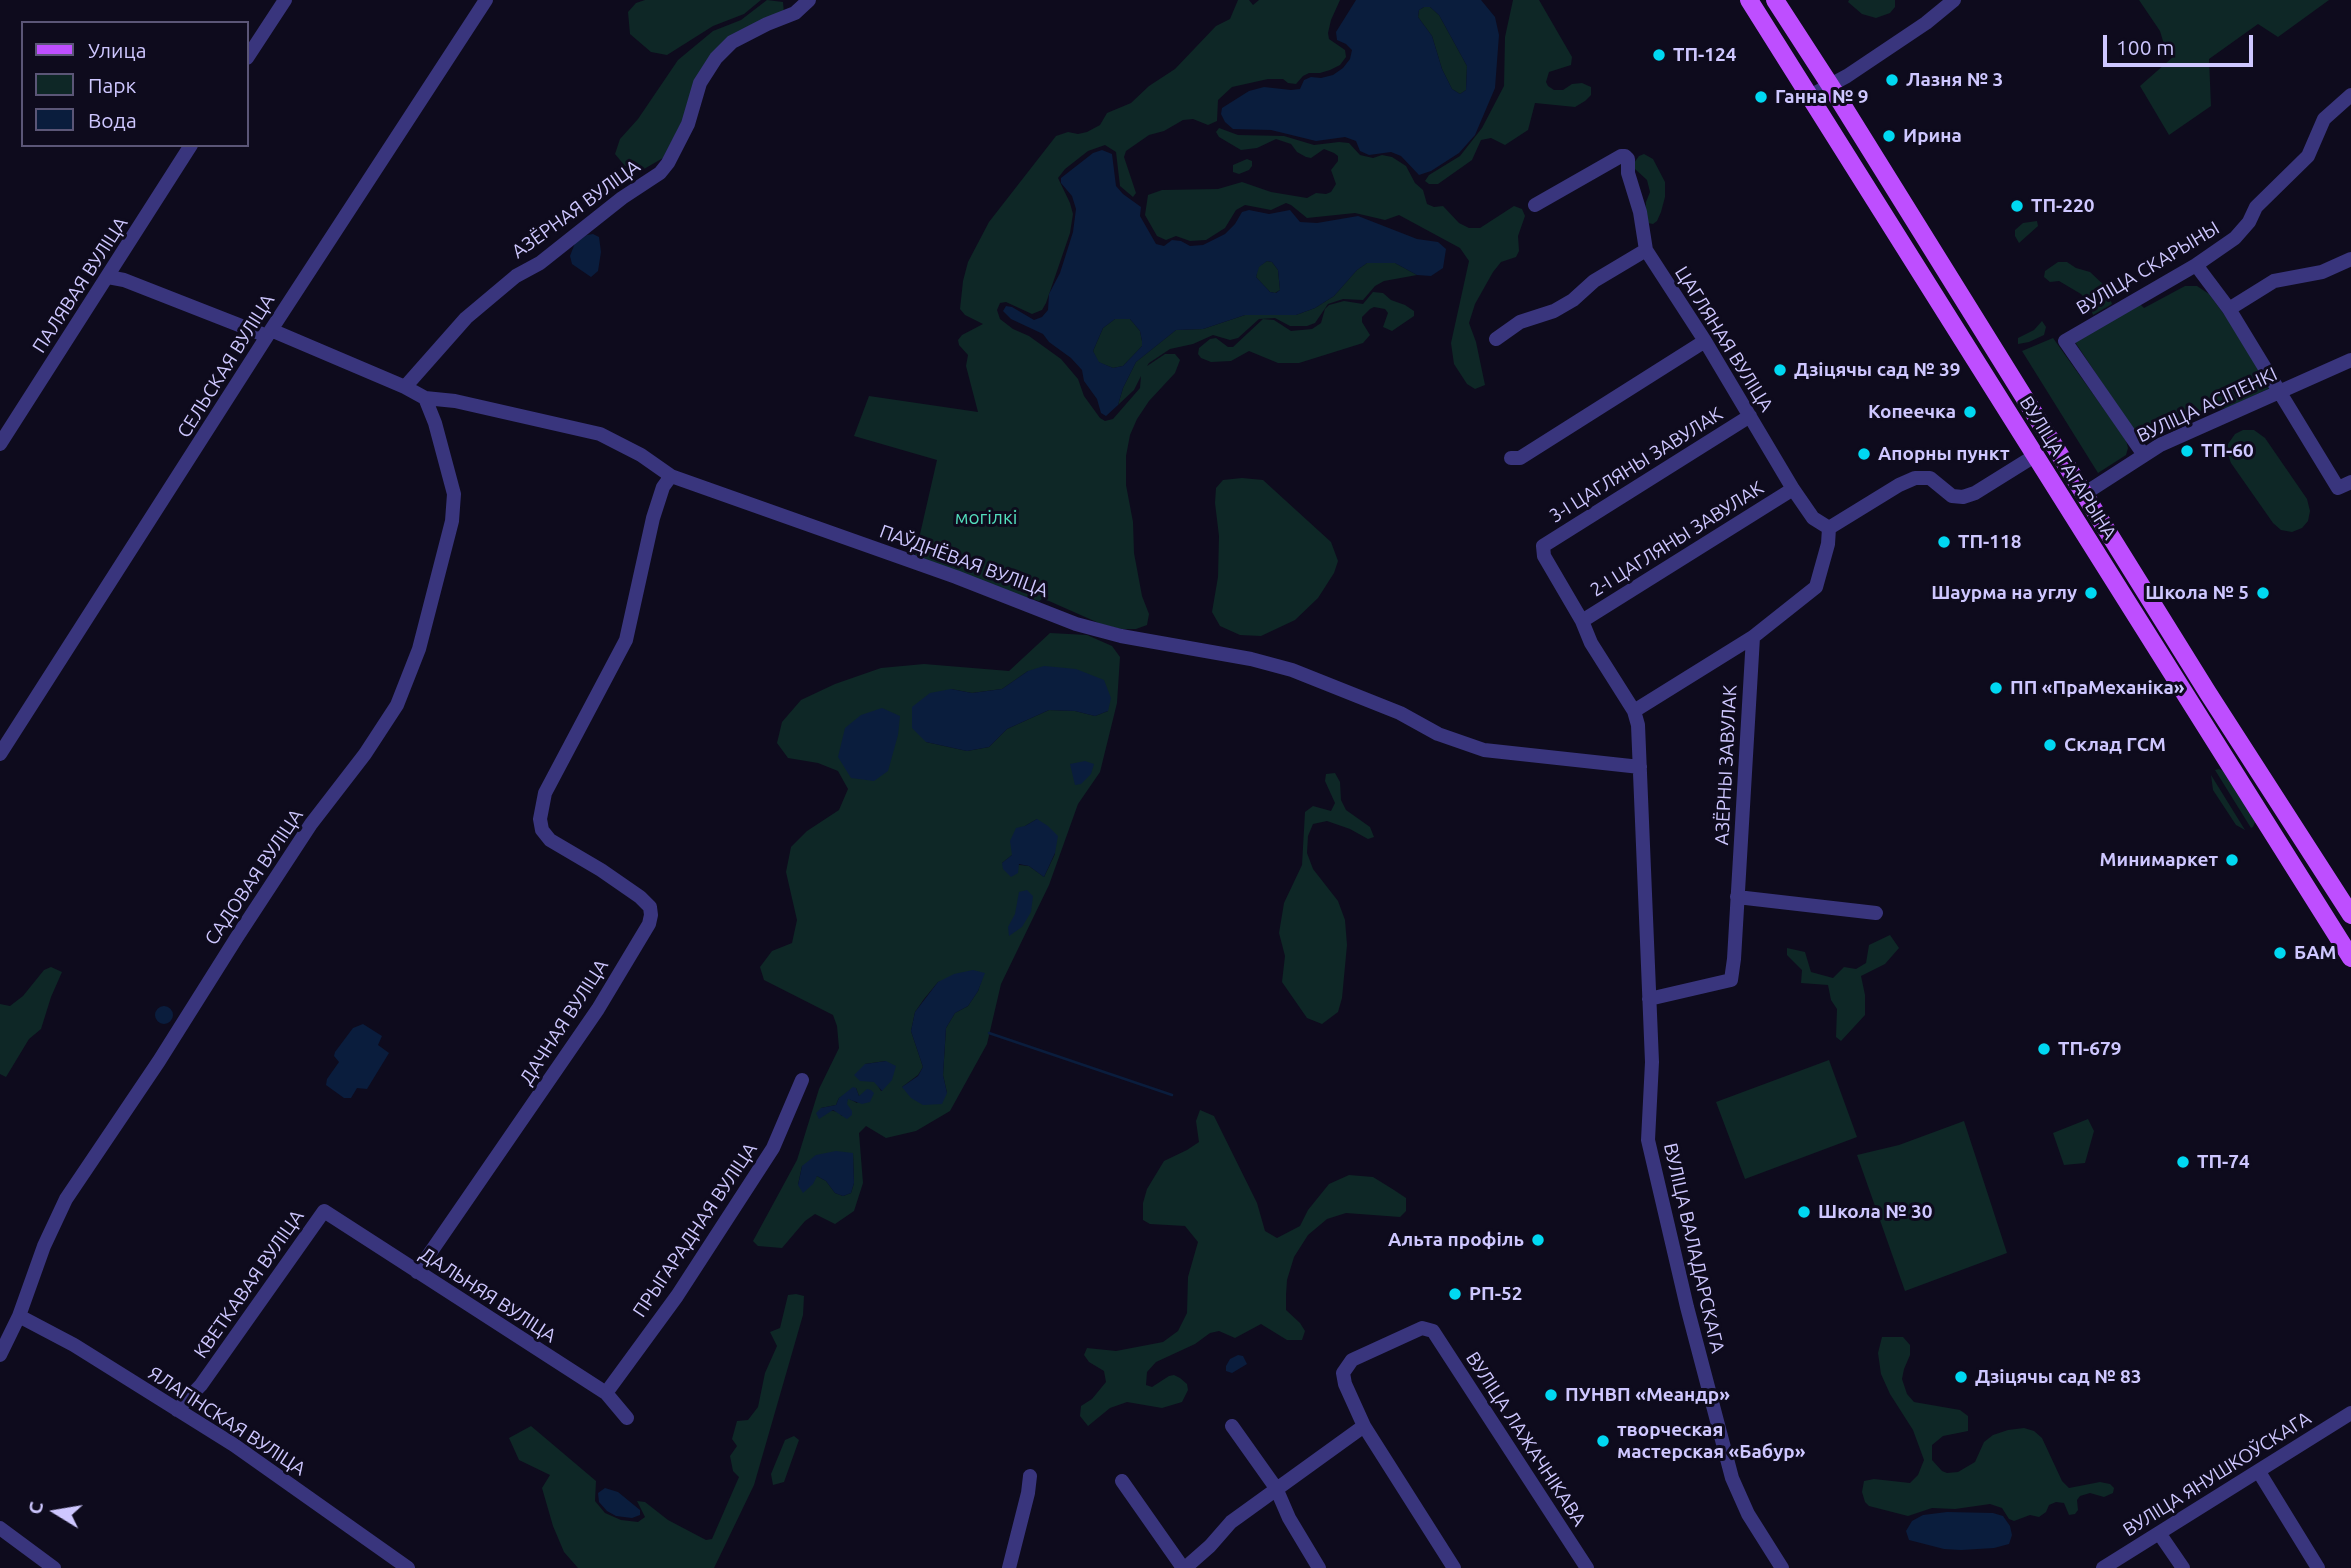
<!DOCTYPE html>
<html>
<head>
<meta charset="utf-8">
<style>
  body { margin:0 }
  #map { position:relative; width:2351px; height:1568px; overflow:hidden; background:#0e0b1d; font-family:Ubuntu,sans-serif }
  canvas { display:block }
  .legend { position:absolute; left:21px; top:21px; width:228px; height:126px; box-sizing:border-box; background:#0e0b1d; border:2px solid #5b5677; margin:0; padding:9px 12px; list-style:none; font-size:21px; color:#cec7ff }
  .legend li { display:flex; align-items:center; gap:14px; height:35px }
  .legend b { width:35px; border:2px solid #5b5677 }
  .north { position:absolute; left:21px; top:1477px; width:70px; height:70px; -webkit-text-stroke:5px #0e0b1d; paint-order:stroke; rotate:281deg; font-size:19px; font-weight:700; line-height:28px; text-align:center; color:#cec7ff }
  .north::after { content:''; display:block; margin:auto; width:24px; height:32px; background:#cec7ff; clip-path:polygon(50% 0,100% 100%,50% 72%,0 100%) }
  .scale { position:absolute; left:2103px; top:35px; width:150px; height:32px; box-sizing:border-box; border:4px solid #cec7ff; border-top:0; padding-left:9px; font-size:21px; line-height:24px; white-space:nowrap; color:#cec7ff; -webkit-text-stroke:5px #0e0b1d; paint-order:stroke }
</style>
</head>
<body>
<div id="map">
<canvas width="2351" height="1568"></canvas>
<ul class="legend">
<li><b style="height:9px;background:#be4eff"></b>Улица</li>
<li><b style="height:19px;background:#0e2726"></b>Парк</li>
<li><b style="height:19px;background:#0a1d3d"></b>Вода</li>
</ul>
<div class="north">С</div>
<div class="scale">100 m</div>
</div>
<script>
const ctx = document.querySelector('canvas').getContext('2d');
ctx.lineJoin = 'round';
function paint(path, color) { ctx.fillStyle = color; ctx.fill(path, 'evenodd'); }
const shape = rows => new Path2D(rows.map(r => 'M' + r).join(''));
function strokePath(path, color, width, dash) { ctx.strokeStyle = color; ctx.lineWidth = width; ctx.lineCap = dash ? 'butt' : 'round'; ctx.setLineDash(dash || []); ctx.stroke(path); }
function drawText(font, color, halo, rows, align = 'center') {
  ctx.font = font + ' Ubuntu,sans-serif'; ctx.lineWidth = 6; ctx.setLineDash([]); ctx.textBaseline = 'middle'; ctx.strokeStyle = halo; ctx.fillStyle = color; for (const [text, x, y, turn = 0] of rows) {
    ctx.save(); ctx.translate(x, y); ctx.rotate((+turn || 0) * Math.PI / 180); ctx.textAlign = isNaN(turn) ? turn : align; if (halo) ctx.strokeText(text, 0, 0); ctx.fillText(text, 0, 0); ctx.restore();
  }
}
paint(shape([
  [645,0,761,0,744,14,713,26,667,55,651,52,630,34,628,12,636,3],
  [767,0,783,2,784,13,721,47,663,158,644,169,625,166,615,154,620,139,638,119,678,60,713,31,741,20],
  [1238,0,1249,0,1253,5,1259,0,1340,0,1331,20,1328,33,1329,39,1345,50,1346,57,1340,65,1330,70,1320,73,1309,73,1303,76,1296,84,1288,83,1283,79,1268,79,1232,87,1218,100,1217,121,1208,125,1193,119,1183,120,1164,131,1149,135,1126,151,1124,157,1136,193,1133,197,1120,186,1116,152,1105,145,1088,151,1065,169,1058,178,1070,203,1073,214,1070,233,1046,303,1042,310,1032,314,1006,302,1000,303,997,310,1000,319,1013,329,1029,336,1061,359,1078,379,1084,396,1100,418,1105,421,1113,419,1140,388,1141,376,1145,368,1134,390,1118,405,1123,388,1136,362,1176,330,1203,329,1245,315,1296,315,1315,308,1334,296,1357,270,1367,263,1395,263,1417,275,1384,281,1375,286,1363,300,1343,299,1328,304,1315,323,1307,326,1290,326,1275,318,1259,319,1238,338,1230,340,1213,335,1193,344,1170,349,1149,363,1147,366,1165,354,1175,354,1180,360,1175,373,1149,401,1137,419,1130,435,1126,456,1126,485,1133,522,1134,553,1142,596,1149,614,1147,625,1136,629,1121,629,1101,624,1049,601,1042,599,1039,601,964,578,915,556,937,460,854,436,869,396,978,412,966,366,968,355,959,345,958,340,962,335,983,324,965,315,960,309,963,281,968,262,989,222,1056,136,1068,132,1078,134,1087,132,1100,125,1107,113,1131,103,1149,86,1175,69,1216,26,1230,19],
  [1513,0,1539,0,1572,57,1571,65,1549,72,1546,82,1548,86,1554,90,1563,90,1572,84,1582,83,1591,87,1591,95,1585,101,1575,107,1535,103,1528,130,1505,145,1491,138,1481,140,1472,160,1438,184,1429,184,1425,181,1429,175,1460,156,1482,128,1504,86,1505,37],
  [1849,0,1895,0,1895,7,1890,13,1876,18,1862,14,1848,2],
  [2139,0,2329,0,2278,37,2258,24,2209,59,2211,106,2169,135,2140,86,2173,57,2163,41,2160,31],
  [1424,7,1430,7,1439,15,1467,66,1466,90,1460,94,1452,89,1442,69,1432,36,1418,17,1419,10],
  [1219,128,1238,135,1284,136,1314,145,1339,142,1349,143,1360,155,1373,158,1382,155,1392,157,1406,166,1415,183,1423,190,1427,204,1434,207,1443,206,1459,223,1469,228,1480,228,1514,206,1522,209,1525,216,1518,236,1519,251,1516,257,1501,262,1493,272,1475,304,1469,323,1476,342,1485,385,1475,389,1467,384,1454,364,1451,343,1469,261,1460,248,1399,215,1385,220,1355,213,1307,218,1291,205,1286,203,1271,210,1245,205,1236,210,1225,228,1206,240,1190,241,1176,236,1166,240,1157,236,1145,215,1148,195,1162,190,1218,189,1242,182,1271,192,1307,198,1316,193,1326,194,1331,192,1336,184,1331,170,1338,161,1338,156,1334,153,1324,149,1311,158,1306,157,1297,152,1291,144,1276,139,1257,148,1241,150,1219,137,1216,132],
  [1644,154,1653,159,1665,182,1665,197,1661,212,1657,221,1653,224,1648,223,1645,218,1646,202,1650,192,1647,180,1635,169,1634,163,1639,156],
  [1247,159,1252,161,1252,166,1249,170,1239,174,1233,172,1233,165],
  [2037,221,2038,226,2019,243,2015,236,2015,230,2023,223],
  [1267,261,1272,262,1278,270,1280,290,1275,293,1270,292,1256,277,1258,267],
  [2058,262,2067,262,2076,268,2090,272,2106,287,2112,304,2093,315,2089,303,2081,294,2059,281,2050,282,2044,277,2045,271],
  [2185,286,2197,286,2209,294,2235,329,2270,388,2228,408,2202,411,2166,425,2140,440,2075,342,2139,303,2144,308],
  [1373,292,1383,293,1391,300,1405,305,1414,311,1414,316,1392,331,1383,327,1388,313,1385,309,1374,307,1370,309,1362,317,1362,322,1370,335,1363,343,1299,363,1278,363,1249,351,1231,361,1211,362,1201,358,1198,354,1199,348,1210,339,1216,338,1228,347,1233,347,1263,319,1274,320,1291,331,1312,329,1321,323,1325,309,1329,305,1344,301,1363,304],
  [1115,319,1130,319,1140,331,1142,341,1142,346,1123,366,1113,368,1098,362,1093,351,1103,328],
  [2042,321,2046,327,2044,335,2029,342,2018,344,2018,338,2034,330],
  [2053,338,2126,440,2128,448,2126,455,2098,473,2022,351],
  [2243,430,2254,430,2265,438,2307,499,2310,511,2308,521,2302,528,2292,532,2281,530,2273,523,2231,463,2227,452,2228,444,2235,434],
  [1242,478,1263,480,1331,542,1338,561,1334,573,1318,598,1295,620,1261,636,1240,635,1220,626,1212,612,1218,577,1219,536,1215,503,1216,488,1223,480],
  [1050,633,1087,635,1112,646,1120,657,1117,703,1100,772,1078,804,1049,885,1001,984,987,1044,950,1111,916,1131,886,1138,866,1126,859,1133,863,1183,854,1211,835,1224,815,1214,805,1221,782,1248,758,1246,753,1241,797,1160,819,1089,839,1048,837,1026,833,1015,764,980,760,967,772,951,792,943,797,920,786,872,791,847,807,831,839,810,848,789,838,771,818,763,788,758,777,743,782,722,801,700,835,684,881,668,924,664,1009,671],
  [1028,671,1108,711,1095,716,1075,711,1049,710,1007,729,989,747,967,751,926,742,951,689,972,693,1002,689],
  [1037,819,1055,854,1044,877,1029,866,1002,863,1012,855,1025,826],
  [984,973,978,991,968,1006,955,1013,946,1028,943,1075,947,1093,902,1087,918,1075,923,1067,911,1031,915,1012,924,999,938,982],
  [886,1061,882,1091,881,1091,865,1064],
  [856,1088,859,1096,862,1095,857,1103,848,1098,842,1116,838,1112,821,1108,836,1105,839,1098],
  [853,1153,854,1183,851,1193,843,1196,835,1193,826,1181,817,1176,798,1185,802,1166],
  [2219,769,2223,771,2252,816,2255,822,2253,827,2251,828,2215,770],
  [1335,773,1340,782,1341,800,1346,810,1370,827,1374,837,1368,839,1350,829,1327,821,1313,824,1308,836,1307,853,1313,869,1338,901,1345,920,1347,945,1342,998,1338,1012,1322,1024,1307,1018,1282,982,1285,956,1279,933,1284,903,1302,865,1305,812,1313,806,1331,811,1335,803,1325,781,1326,774],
  [2211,775,2245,830,2236,825,2213,790],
  [1890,935,1899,948,1885,964,1861,976,1865,995,1865,1015,1841,1041,1836,1037,1837,1009,1831,1000,1828,985,1801,983,1802,970,1787,955,1787,948,1805,952,1811,972,1833,978,1844,967,1856,969,1866,963,1869,945],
  [51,967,62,972,51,997,41,1029,29,1039,6,1077,0,1074,0,1004,10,1006,23,996,44,970],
  [1829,1060,1857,1137,1745,1179,1716,1102],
  [1200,1110,1214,1116,1257,1203,1265,1231,1277,1238,1300,1226,1308,1210,1329,1184,1349,1175,1373,1177,1394,1190,1406,1198,1406,1211,1400,1217,1346,1213,1327,1219,1308,1235,1294,1257,1287,1280,1286,1295,1286,1310,1300,1323,1305,1331,1302,1340,1287,1340,1261,1324,1235,1338,1219,1331,1210,1333,1195,1344,1156,1362,1147,1372,1146,1385,1152,1387,1169,1376,1174,1375,1180,1378,1187,1384,1188,1390,1182,1402,1162,1408,1127,1402,1110,1408,1088,1426,1080,1416,1081,1406,1092,1399,1106,1382,1104,1371,1089,1362,1084,1355,1087,1348,1116,1351,1163,1342,1178,1331,1187,1313,1188,1277,1198,1242,1185,1226,1150,1224,1143,1220,1143,1203,1147,1189,1164,1161,1187,1150,1199,1142,1196,1121],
  [2088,1119,2094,1131,2085,1163,2064,1165,2053,1133],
  [1964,1121,2007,1253,1905,1291,1857,1155,1899,1145],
  [796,1294,804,1296,803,1315,754,1485,714,1568,578,1568,564,1552,553,1526,542,1488,550,1475,519,1460,509,1438,531,1426,596,1481,595,1501,605,1513,621,1520,638,1522,645,1517,637,1501,645,1502,668,1520,706,1540,712,1539,739,1477,733,1471,730,1456,737,1446,732,1439,737,1421,748,1420,758,1407,765,1373,777,1346,770,1332,780,1328,788,1295],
  [1882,1337,1903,1337,1910,1345,1910,1355,1904,1369,1902,1379,1907,1394,1914,1402,1960,1410,1968,1416,1968,1431,1943,1436,1932,1445,1932,1460,1942,1471,1947,1473,1958,1472,1975,1462,1984,1442,1993,1435,2008,1430,2024,1428,2034,1431,2042,1438,2062,1481,2069,1488,2100,1482,2110,1484,2114,1488,2113,1493,2104,1497,2090,1493,2080,1496,2077,1500,2078,1510,2075,1514,2069,1515,2064,1503,2056,1502,2049,1505,2046,1512,2039,1517,2030,1515,2014,1521,2009,1519,2002,1508,1990,1504,1955,1509,1932,1508,1908,1516,1869,1506,1865,1502,1862,1492,1864,1481,1874,1479,1910,1483,1918,1475,1924,1460,1913,1430,1890,1394,1881,1374,1878,1353],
  [794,1436,799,1440,784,1482,773,1485,771,1474,785,1440]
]), '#0e2726');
paint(shape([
  [1356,0,1481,0,1495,17,1499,35,1495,88,1475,135,1459,153,1431,171,1419,175,1401,156,1391,152,1369,155,1360,151,1356,141,1345,137,1316,141,1271,130,1233,129,1225,122,1221,114,1222,108,1249,91,1264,87,1291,90,1300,89,1304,80,1311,77,1321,78,1333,75,1343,68,1350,59,1352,50,1346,44,1337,40,1336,32],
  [1424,7,1430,7,1439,15,1467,66,1466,90,1460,94,1452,89,1442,69,1432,36,1418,17,1419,10],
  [1102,150,1112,154,1116,186,1123,194,1141,207,1140,216,1156,244,1164,246,1172,240,1181,241,1190,246,1203,245,1225,234,1235,224,1242,212,1249,210,1269,214,1290,210,1300,222,1317,223,1358,216,1417,239,1438,242,1446,249,1443,268,1431,276,1417,275,1395,263,1367,263,1357,270,1334,296,1315,308,1296,315,1245,315,1203,329,1176,330,1136,362,1123,388,1118,405,1106,416,1101,413,1097,399,1084,381,1082,370,1071,358,1049,342,1043,334,1011,319,1003,311,1006,306,1012,307,1034,320,1042,317,1048,310,1049,294,1060,273,1073,232,1076,209,1072,196,1061,183,1061,178,1093,153],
  [1267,261,1272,262,1278,270,1280,290,1276,293,1270,292,1256,277,1259,267],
  [1115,319,1130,319,1140,331,1142,341,1142,346,1123,366,1113,368,1099,362,1093,351,1103,328],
  [593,234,599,237,601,252,598,271,591,277,572,264,570,256,575,243,587,235],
  [1044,666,1076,669,1104,680,1111,698,1108,711,1095,716,1075,711,1049,710,1007,729,989,747,967,751,926,742,912,728,912,707,930,693,951,689,972,693,1002,689,1028,671],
  [882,708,900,716,898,735,888,771,874,781,851,778,838,757,845,728,861,715],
  [1085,761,1094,764,1091,774,1081,784,1075,785,1070,764],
  [1037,819,1048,826,1058,836,1055,853,1044,877,1029,866,1019,864,1018,873,1011,877,1003,869,1002,863,1012,855,1010,841,1016,828,1025,826],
  [1027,890,1033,896,1031,912,1022,927,1009,936,1008,927,1015,914,1019,892],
  [973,970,985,973,978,991,968,1006,955,1013,946,1028,943,1075,947,1093,942,1104,923,1105,911,1098,902,1087,918,1076,923,1067,911,1031,915,1012,938,982,954,974],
  '155 1015a9 9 0 1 1 18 0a9 9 0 1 1-18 0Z',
  [363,1024,382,1036,378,1045,389,1053,367,1089,357,1088,351,1098,344,1098,326,1085,327,1079,339,1062,334,1056,335,1052,353,1028],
  [886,1061,896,1066,892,1080,882,1091,874,1082,860,1081,854,1075,865,1064],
  [853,1087,856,1088,859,1096,867,1089,871,1090,874,1093,870,1102,862,1104,848,1099,847,1104,852,1111,852,1115,847,1119,833,1110,819,1119,816,1113,821,1108,836,1105,839,1098],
  [836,1151,853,1153,854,1183,851,1193,843,1196,835,1193,826,1181,817,1176,813,1184,803,1193,798,1185,802,1166,816,1155],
  [1238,1355,1243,1356,1247,1364,1232,1373,1226,1371,1226,1366,1230,1359],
  [605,1488,618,1492,640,1510,640,1515,632,1518,616,1516,607,1511,599,1502,598,1493],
  [1947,1512,1993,1513,2003,1516,2010,1526,2012,1535,2009,1544,1994,1548,1961,1550,1944,1549,1909,1540,1906,1531,1912,1521,1923,1515]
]), '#0a1d3d');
strokePath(shape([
  [989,1033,1172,1095]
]), '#0a1d3d', 2.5);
strokePath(shape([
  [247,58,285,0],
  [1810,96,1847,76,1926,23,1954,0],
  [1535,205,1621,156,1625,156,1628,159,1628,173,1640,212,1646,250,1705,341,1793,489,1813,518,1829,528],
  [2196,265,2229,309,2338,488,2351,482],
  [108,277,124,280,267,336],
  [2229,309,2274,281,2322,272,2351,259],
  [271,330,405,387,425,398,455,401,600,434,641,455,671,476,956,577,1076,624,1121,636,1251,659,1292,670,1400,713,1438,734,1484,750,1640,767],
  [1496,339,1520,322,1554,311,1573,300,1594,281,1646,250],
  [405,387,466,318,516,276,540,263,622,198,660,173,668,163,688,124,700,83,716,58,732,42,767,24,795,13,809,0],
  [1750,416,1543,546,1544,556,1582,621,1591,643,1634,711,1638,725,1652,1062,1648,1140,1687,1307,1732,1478,1748,1514,1782,1568],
  [0,444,191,145],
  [2144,455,2065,341,2196,265,2235,238,2249,222,2256,207,2308,156,2324,119,2351,95],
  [1511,458,1520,458,1705,341],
  [2084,494,2160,445,2351,360],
  [1582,621,1793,489],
  [1634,711,1753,637,1816,587,1828,544,1829,528,1899,485,1915,478,1930,478,1952,496,1963,497,1975,493,2036,455],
  [0,754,271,330,486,0],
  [1737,897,1876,913],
  [1649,999,1731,980,1734,959,1753,637],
  [417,1272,598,1009,649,924,651,915,650,907,640,897,601,870,550,840,542,830,540,819,545,793,626,640,653,518,663,487,671,476],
  [19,1316,74,1345,234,1445,408,1568],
  [0,1355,19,1316,44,1246,66,1199,159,1061,237,937,311,824,365,754,397,705,419,649,452,521,454,494,435,423,425,398],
  [606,1393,677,1296,773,1148,802,1080],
  [177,1410,201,1385,324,1211,606,1393,627,1418],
  [1232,1426,1276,1488,1289,1518,1319,1568],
  [2259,1472,2318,1568],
  [1122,1481,1183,1568],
  [0,1528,54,1568],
  [2159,1533,2183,1568],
  [1009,1568,1028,1493,1030,1476],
  [1185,1568,1210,1546,1231,1522,1364,1426],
  [1454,1568,1364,1426,1345,1384,1343,1373,1352,1360,1422,1328,1433,1331,1587,1568],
  [2103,1568,2351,1413]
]), '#39357d', 14);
strokePath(shape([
  [1749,0,2351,958],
  [1775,0,1830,85,2208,693,2351,915]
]), '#be4eff', 18);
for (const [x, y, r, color] of [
  [1659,55,7,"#00d8f2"],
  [1892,80,7,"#00d8f2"],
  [1761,97,7,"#00d8f2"],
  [1889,136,7,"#00d8f2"],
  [2017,206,7,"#00d8f2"],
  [1780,370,7,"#00d8f2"],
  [1970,412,7,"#00d8f2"],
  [2187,451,7,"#00d8f2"],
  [1864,454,7,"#00d8f2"],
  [1944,542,7,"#00d8f2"],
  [2091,593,7,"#00d8f2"],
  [2263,593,7,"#00d8f2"],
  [1996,688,7,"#00d8f2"],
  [2050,745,7,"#00d8f2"],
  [2232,860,7,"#00d8f2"],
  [2280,953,7,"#00d8f2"],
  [2044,1049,7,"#00d8f2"],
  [2183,1162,7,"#00d8f2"],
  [1804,1212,7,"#00d8f2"],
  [1538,1240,7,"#00d8f2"],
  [1455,1294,7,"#00d8f2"],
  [1961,1377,7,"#00d8f2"],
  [1551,1395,7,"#00d8f2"],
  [1603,1441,7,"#00d8f2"]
]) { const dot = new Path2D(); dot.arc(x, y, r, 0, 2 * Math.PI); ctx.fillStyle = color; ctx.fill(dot); strokePath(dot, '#0e0b1d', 2.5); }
drawText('bold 19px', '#cec7ff', '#0e0b1d', [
  ["ТП-124",1673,55],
  ["Лазня № 3",1906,80],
  ["Ганна № 9",1775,97],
  ["Ирина",1903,136],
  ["ТП-220",2031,206],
  ["Дзіцячы сад № 39",1794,370],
  ["Копеечка",1956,412,"right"],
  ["ТП-60",2201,451],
  ["Апорны пункт",1878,454],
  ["ТП-118",1958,542],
  ["Шаурма на углу",2077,593,"right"],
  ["Школа № 5",2249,593,"right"],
  ["ПП «ПраМеханіка»",2010,688],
  ["Склад ГСМ",2064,745],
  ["Минимаркет",2218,860,"right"],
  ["БАМ",2294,953],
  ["ТП-679",2058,1049],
  ["ТП-74",2197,1162],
  ["Школа № 30",1818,1212],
  ["Альта профіль",1524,1240,"right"],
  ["РП-52",1469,1294],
  ["Дзіцячы сад № 83",1975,1377],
  ["ПУНВП «Меандр»",1565,1395],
  ["творческая",1617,1430],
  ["мастерская «Бабур»",1617,1452]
], 'left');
drawText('19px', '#cec7ff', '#0e0b1d', [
  ["АЗЁРНАЯ ВУЛІЦА",576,209,-36],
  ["ВУЛІЦА СКАРЫНЫ",2148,268,-31],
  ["ПАЛЯВАЯ ВУЛІЦА",80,285,-57],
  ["ЦАГЛЯНАЯ ВУЛІЦА",1724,339,58],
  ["СЕЛЬСКАЯ ВУЛІЦА",226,366,-58],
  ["ВУЛІЦА АСІПЕНКІ",2207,405,-25],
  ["3-І ЦАГЛЯНЫ ЗАВУЛАК",1636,465,-32],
  ["ВУЛІЦА ГАГАРЫНА",2068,468,58],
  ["2-І ЦАГЛЯНЫ ЗАВУЛАК",1677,539,-32],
  ["ПАЎДНЁВАЯ ВУЛІЦА",964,561,20],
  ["АЗЁРНЫ ЗАВУЛАК",1726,765,-87],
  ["САДОВАЯ ВУЛІЦА",254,877,-56],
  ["ДАЧНАЯ ВУЛІЦА",564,1022,-57],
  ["ПРЫГАРАДНАЯ ВУЛІЦА",695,1230,-56],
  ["ВУЛІЦА ВАЛАДАРСКАГА",1694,1248,77],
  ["КВЕТКАВАЯ ВУЛІЦА",249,1284,-55],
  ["ДАЛЬНЯЯ ВУЛІЦА",488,1295,33],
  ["ЯЛАГІНСКАЯ ВУЛІЦА",227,1421,33],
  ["ВУЛІЦА ЛАЖАЧНІКАВА",1526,1439,57],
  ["ВУЛІЦА ЯНУШКОЎСКАГА",2217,1474,-32]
]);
drawText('19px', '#53dfbd', '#0e0b1d', [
  ["могілкі",986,518]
]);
</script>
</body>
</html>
